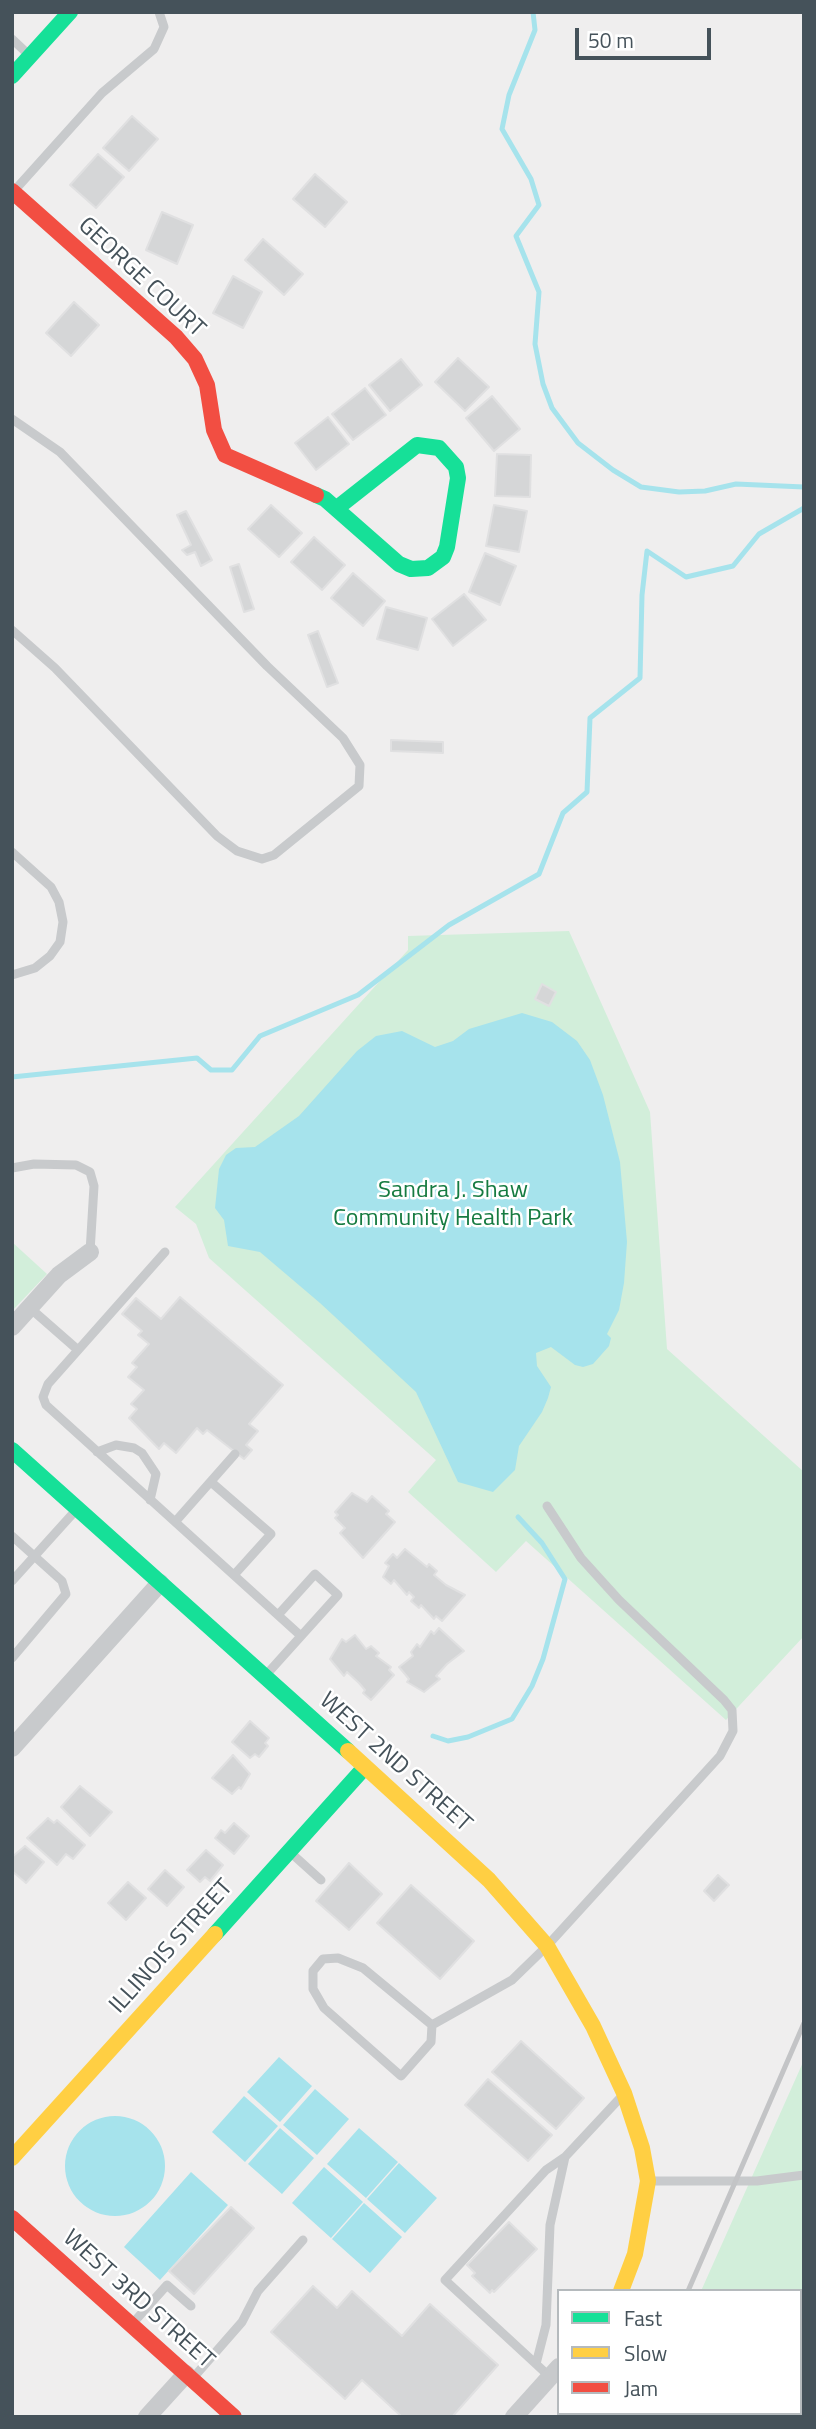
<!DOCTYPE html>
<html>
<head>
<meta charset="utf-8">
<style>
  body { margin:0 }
  #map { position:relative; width:816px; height:2429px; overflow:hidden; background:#efeeee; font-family:"Titillium Web",sans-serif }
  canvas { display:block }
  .frame { position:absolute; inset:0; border:14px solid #45525a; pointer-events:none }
  .legend { position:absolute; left:557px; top:2289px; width:245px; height:126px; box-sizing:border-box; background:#fff; border:2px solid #b5babd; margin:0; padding:9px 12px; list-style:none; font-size:21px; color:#45525a }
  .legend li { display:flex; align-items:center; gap:14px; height:35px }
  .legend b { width:35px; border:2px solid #b5babd }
  .scale { position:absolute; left:575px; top:28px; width:136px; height:32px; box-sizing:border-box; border:4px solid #45525a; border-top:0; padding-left:9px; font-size:21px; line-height:24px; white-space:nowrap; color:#45525a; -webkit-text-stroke:5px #fff; paint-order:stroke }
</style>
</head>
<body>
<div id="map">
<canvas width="816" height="2429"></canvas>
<div class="frame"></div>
<ul class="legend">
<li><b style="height:9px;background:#16e098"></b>Fast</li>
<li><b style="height:9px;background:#ffcf43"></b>Slow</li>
<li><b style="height:9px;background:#f24e42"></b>Jam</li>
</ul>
<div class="scale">50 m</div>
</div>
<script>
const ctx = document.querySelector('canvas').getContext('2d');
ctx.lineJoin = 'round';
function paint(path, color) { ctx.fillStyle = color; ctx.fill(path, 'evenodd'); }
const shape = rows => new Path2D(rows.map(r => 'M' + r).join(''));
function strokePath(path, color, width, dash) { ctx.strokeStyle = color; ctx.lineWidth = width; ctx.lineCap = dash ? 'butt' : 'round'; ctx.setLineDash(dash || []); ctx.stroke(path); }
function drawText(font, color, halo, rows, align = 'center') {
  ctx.font = font + ' "Titillium Web",sans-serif'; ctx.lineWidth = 5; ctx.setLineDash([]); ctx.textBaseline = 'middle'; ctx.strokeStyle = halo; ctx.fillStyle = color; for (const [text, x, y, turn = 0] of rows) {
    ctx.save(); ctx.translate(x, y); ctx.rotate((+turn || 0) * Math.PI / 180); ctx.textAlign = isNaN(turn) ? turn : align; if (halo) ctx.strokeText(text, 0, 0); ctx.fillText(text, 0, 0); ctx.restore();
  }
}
paint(shape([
  [569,931,650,1112,667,1349,804,1472,804,1636,726,1720,526,1541,496,1572,408,1492,436,1460,209,1258,196,1224,175,1207,408,950,408,936],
  [12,1242,47,1274,12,1311],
  [804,2060,804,2417,646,2417,648,2413,800,2413,800,2291,701,2291]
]), '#d2eeda');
paint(shape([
  [522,1013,552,1022,577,1041,590,1060,603,1095,620,1162,627,1242,624,1283,619,1310,607,1334,611,1338,609,1346,593,1364,583,1367,575,1365,551,1347,536,1353,537,1366,551,1387,548,1398,542,1412,519,1446,515,1470,493,1492,458,1482,416,1392,320,1303,260,1252,228,1246,224,1220,215,1208,219,1169,226,1155,236,1148,255,1147,299,1116,357,1051,376,1036,402,1031,435,1047,453,1041,469,1029],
  [279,2057,312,2086,280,2122,247,2092],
  [315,2089,349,2119,317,2155,283,2125],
  [244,2096,278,2126,245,2162,212,2132],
  '65 2166a50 50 0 1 1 100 0a50 50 0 1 1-100 0Z',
  [280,2128,314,2158,282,2194,248,2164],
  [359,2128,398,2162,366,2198,327,2164],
  [399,2163,437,2198,405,2233,367,2199],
  [324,2167,363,2202,331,2238,292,2203],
  [191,2172,228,2205,160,2280,124,2247],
  [364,2203,402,2237,370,2273,332,2239]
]), '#a6e3ec');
strokePath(shape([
  [533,12,535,30,509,95,502,129,531,179,539,205,516,236,539,292,535,344,543,384,552,408,578,443,613,470,641,487,679,492,705,491,736,484,804,487],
  [12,1077,197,1058,211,1070,232,1070,260,1036,358,995,449,925,539,874,563,813,587,792,590,718,640,678,642,595,647,551,686,577,733,566,759,534,804,508],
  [433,1736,448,1741,468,1737,512,1719,532,1686,543,1659,565,1579,542,1543,518,1517]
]), '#a6e3ec', 5);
const building = shape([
  [132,116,158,139,129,171,103,148,132,116],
  [98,154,124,177,96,208,70,185,98,154],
  [315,174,347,202,325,227,293,199,315,174],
  [162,212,193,225,177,264,146,250,162,212],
  [263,239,303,274,284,295,245,260,263,239],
  [233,276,262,292,243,328,213,313,233,276],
  [74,302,99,325,71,356,46,333,74,302],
  [458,358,489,387,465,411,435,382,458,358],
  [401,359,422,385,390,411,369,385,401,359],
  [365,388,386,415,353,440,332,414,365,388],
  [492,396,520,429,494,451,466,418,492,396],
  [328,417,349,444,316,470,295,443,328,417],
  [497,454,531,455,530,497,495,496,497,454],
  [271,505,302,533,279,557,248,529,271,505],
  [494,505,527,511,519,552,486,546,494,505],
  [186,511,212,560,201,566,195,552,187,555,182,550,191,545,177,515,186,511],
  [314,537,345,565,322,590,291,562,314,537],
  [485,553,516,566,500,605,469,592,485,553],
  [239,564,254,609,244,612,230,567,239,564],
  [353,573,385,601,363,626,331,598,353,573],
  [464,594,486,620,453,646,432,619,464,594],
  [386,607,427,618,418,650,377,639,386,607],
  [318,631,338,683,327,687,308,635,318,631],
  [391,740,443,742,443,753,391,751,391,740],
  [542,984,556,992,549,1006,535,999,542,984],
  [180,1297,283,1385,249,1424,258,1431,246,1445,252,1450,244,1459,207,1430,203,1434,197,1428,176,1453,164,1443,159,1449,129,1418,137,1409,131,1404,144,1390,128,1377,137,1367,132,1363,149,1344,138,1335,142,1331,122,1314,136,1298,161,1319,180,1297],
  [352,1493,367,1502,372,1496,389,1511,386,1514,395,1522,363,1558,340,1533,345,1528,335,1518,338,1515,335,1512,352,1493],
  [405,1549,427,1567,429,1564,437,1571,434,1575,446,1585,465,1595,442,1621,436,1616,434,1619,421,1605,419,1608,411,1601,414,1597,409,1592,407,1595,394,1580,391,1584,383,1577,389,1566,385,1563,393,1554,397,1558,405,1549],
  [439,1628,464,1651,447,1664,436,1676,440,1679,424,1692,407,1682,409,1679,399,1667,413,1656,411,1652,417,1644,420,1647,431,1631,434,1634,439,1628],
  [355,1635,366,1649,371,1646,379,1653,376,1656,391,1667,389,1670,394,1675,371,1700,363,1693,365,1690,359,1683,347,1672,344,1676,330,1659,342,1639,346,1642,355,1635],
  [250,1721,269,1738,265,1743,268,1746,259,1757,255,1754,250,1758,232,1742,250,1721],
  [233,1755,250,1774,241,1789,239,1787,232,1794,212,1778,233,1755],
  [80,1786,112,1812,90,1836,61,1807,80,1786],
  [48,1818,54,1823,57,1820,85,1845,73,1859,66,1854,57,1865,27,1838,48,1818],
  [234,1823,249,1836,234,1854,215,1838,221,1830,225,1833,234,1823],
  [25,1846,44,1862,26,1883,12,1871,12,1857,25,1846],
  [206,1850,223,1865,210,1881,205,1877,200,1882,187,1870,206,1850],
  [349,1863,382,1894,349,1930,316,1901,349,1863],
  [165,1870,184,1887,167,1906,148,1889,165,1870],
  [718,1875,729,1885,714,1901,704,1891,718,1875],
  [128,1882,146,1898,126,1920,108,1903,128,1882],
  [411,1885,474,1941,440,1979,377,1923,411,1885],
  [521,2041,584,2098,556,2129,492,2072,521,2041],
  [488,2079,552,2135,528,2161,465,2105,488,2079],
  [231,2207,254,2228,194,2294,169,2271,231,2207],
  [509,2222,537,2249,494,2292,492,2290,490,2293,472,2276,475,2273,467,2265,509,2222],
  [313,2286,337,2308,352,2291,402,2336,430,2304,498,2365,452,2417,402,2417,362,2380,345,2399,271,2332,313,2286]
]);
paint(building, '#d5d6d7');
strokePath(building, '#e0e0e1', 2);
strokePath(shape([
  [12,39,29,55],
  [14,191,102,93,154,49,164,27,159,12],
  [12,419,60,452,267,666,343,738,360,765,359,786,274,855,262,859,237,851,217,836,55,668,12,630],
  [12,852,51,887,59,902,63,922,60,942,50,956,35,968,12,975],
  [12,1168,34,1164,76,1165,90,1172,94,1186,90,1252],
  [165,1252,48,1384,43,1397,46,1405,301,1636],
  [30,1308,78,1350],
  [97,1452,116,1445,134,1448,142,1453,156,1474,150,1500],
  [211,1482,271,1534,234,1575],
  [175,1522,235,1454],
  [12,1536,62,1581,66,1594,12,1658],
  [12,1581,77,1509],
  [266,1675,338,1595,315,1574,278,1615],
  [291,1853,321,1880],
  [432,2025,363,1968,338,1958,323,1959,313,1971,313,1989,324,2008,401,2076,431,2042,432,2025,512,1980,547,1946,720,1756,733,1731,732,1710,724,1700,619,1600,581,1558,547,1506],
  [650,2181,757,2181,804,2175],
  [133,2323,167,2285,191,2306],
  [536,2364,445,2280,546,2170,565,2157],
  [550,2377,536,2364,546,2325,550,2225,565,2157,621,2097],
  [193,2378,242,2322,258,2291,303,2240]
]), '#c8cacc', 9);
strokePath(shape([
  [12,1327,59,1275,90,1252],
  [12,1748,160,1583],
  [147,2417,186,2374],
  [514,2417,559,2367]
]), '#c8cacc', 18);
strokePath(shape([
  [12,76,70,12],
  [316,495,325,499,399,564,411,569,428,568,443,557,447,547,458,478,456,467,439,448,417,445,337,508],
  [12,1450,348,1751],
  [215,1934,365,1767]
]), '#16e098', 16);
strokePath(shape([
  [348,1751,489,1880,547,1946,593,2026,624,2093,642,2148,648,2181,635,2254,621,2291],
  [12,2158,215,1934]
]), '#ffcf43', 16);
strokePath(shape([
  [12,191,176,337,195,359,207,385,214,430,225,455,316,495],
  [12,2218,234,2417]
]), '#f24e42', 16);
strokePath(shape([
  [688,2291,804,2023],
  [633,2417,635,2413]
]), '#c3c4c6', 5);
drawText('24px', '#45525a', '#fff', [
  ["GEORGE COURT",141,278,43],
  ["WEST 2ND STREET",395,1763,42],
  ["ILLINOIS STREET",172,1947,-48],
  ["WEST 3RD STREET",138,2300,42]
]);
drawText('24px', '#167b41', '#fff', [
  ["Sandra J. Shaw",453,1191],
  ["Community Health Park",453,1219]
]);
</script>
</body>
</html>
